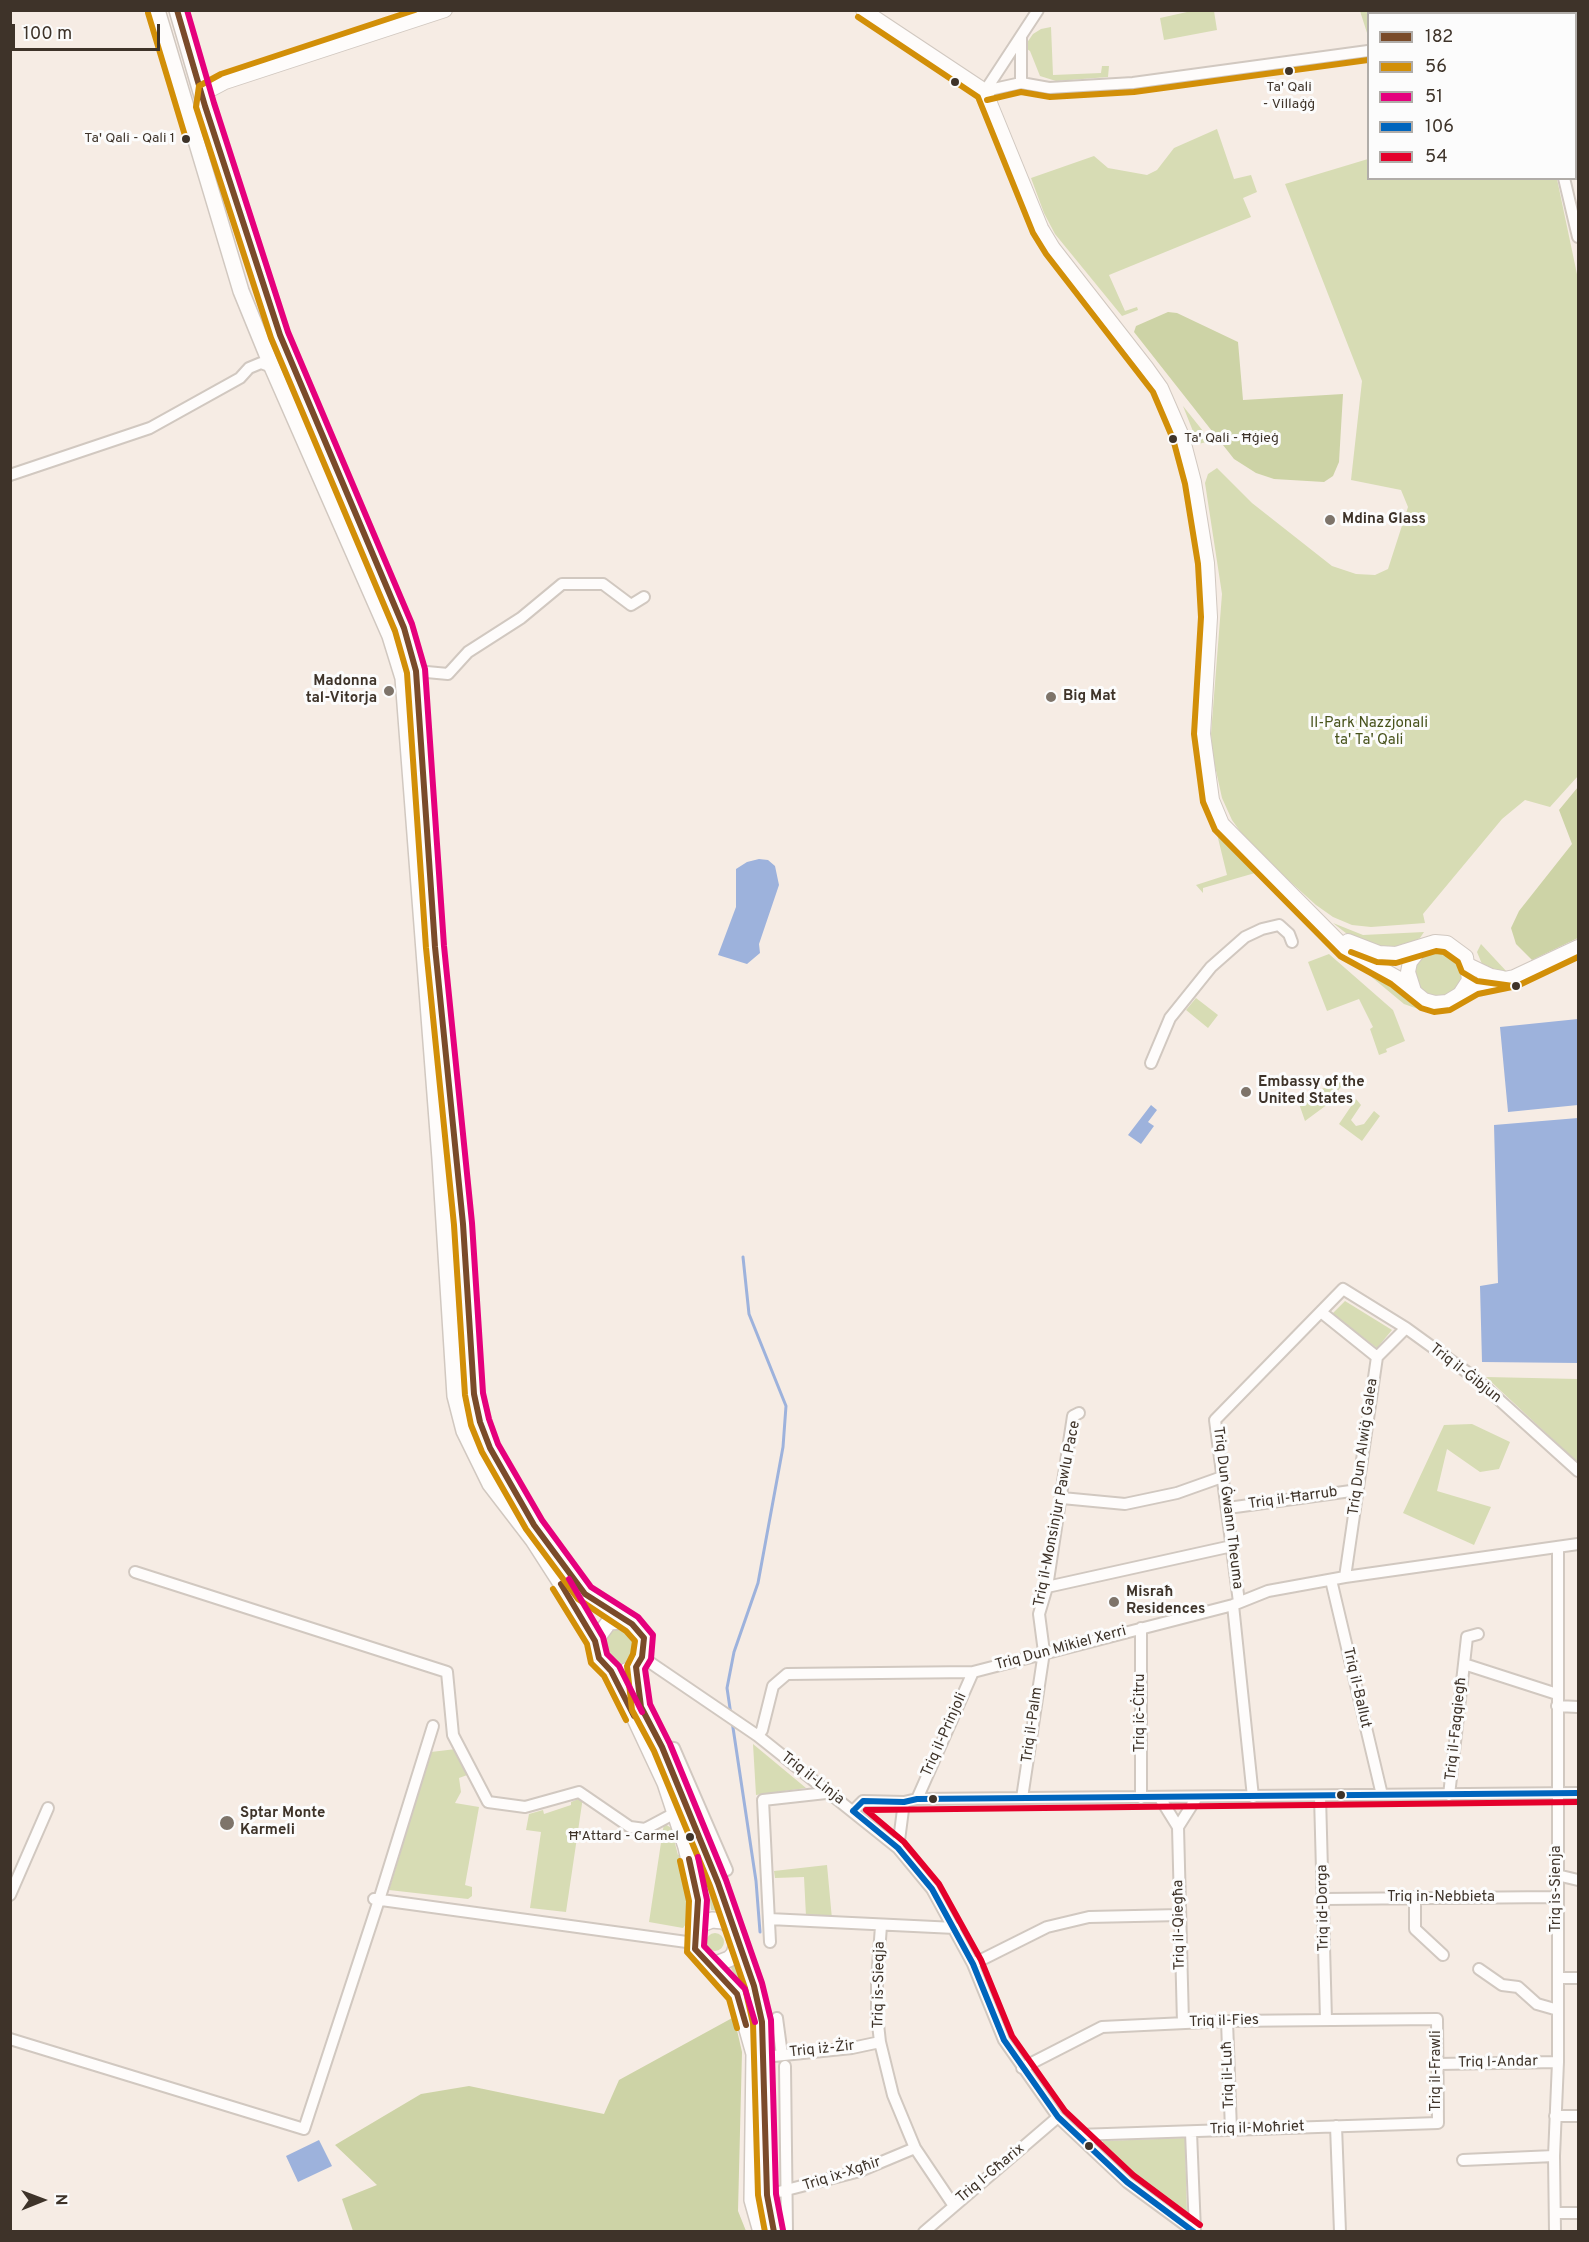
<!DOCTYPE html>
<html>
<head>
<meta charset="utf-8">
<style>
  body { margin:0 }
  #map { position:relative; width:1589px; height:2242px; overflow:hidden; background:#f6ece4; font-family:Overpass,sans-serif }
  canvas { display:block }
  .frame { position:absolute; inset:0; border:12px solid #3e3329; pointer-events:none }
  .legend { position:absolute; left:1367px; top:12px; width:210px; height:168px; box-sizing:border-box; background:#fcfcfc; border:2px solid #b0aca8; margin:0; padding:8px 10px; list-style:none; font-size:18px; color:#3e3329 }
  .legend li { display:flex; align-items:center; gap:12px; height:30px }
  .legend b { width:30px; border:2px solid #b0aca8 }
  .north { position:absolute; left:12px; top:2170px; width:60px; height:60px; -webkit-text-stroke:4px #fcfcfc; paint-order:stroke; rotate:89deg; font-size:16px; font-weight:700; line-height:24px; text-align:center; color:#3e3329 }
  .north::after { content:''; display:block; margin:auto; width:21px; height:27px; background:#3e3329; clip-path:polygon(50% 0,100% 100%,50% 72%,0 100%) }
  .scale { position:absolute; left:12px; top:24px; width:148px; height:27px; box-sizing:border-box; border:3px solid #3e3329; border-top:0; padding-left:8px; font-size:18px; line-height:21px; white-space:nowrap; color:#3e3329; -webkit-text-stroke:4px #fcfcfc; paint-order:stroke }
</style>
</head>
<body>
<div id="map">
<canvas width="1589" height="2242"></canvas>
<div class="frame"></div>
<ul class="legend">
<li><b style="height:8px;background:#7a4b2a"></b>182</li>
<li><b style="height:8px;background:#d28f08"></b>56</li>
<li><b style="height:8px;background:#e5007d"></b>51</li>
<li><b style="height:8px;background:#0065bd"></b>106</li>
<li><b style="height:8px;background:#e4002b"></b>54</li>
</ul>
<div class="north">N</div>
<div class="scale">100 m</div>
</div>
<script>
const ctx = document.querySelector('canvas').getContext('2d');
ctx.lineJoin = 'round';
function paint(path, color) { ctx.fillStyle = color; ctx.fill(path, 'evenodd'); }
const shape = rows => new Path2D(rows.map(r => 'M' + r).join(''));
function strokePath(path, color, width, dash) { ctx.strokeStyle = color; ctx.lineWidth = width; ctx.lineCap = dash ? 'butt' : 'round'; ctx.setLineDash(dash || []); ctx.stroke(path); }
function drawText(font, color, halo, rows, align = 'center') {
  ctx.font = font + ' Overpass,sans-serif'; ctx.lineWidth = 6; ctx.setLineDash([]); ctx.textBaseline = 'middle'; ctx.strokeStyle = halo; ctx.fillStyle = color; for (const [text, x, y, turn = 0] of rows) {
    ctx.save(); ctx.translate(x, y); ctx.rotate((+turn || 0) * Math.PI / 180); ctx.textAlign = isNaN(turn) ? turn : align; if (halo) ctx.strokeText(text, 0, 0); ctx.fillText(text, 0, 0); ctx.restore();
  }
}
paint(shape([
  [1196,10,1214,11,1217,30,1164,40,1160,18],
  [1522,10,1522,13,1368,14,1368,36,1360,11],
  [1051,27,1053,75,1101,73,1102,66,1109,66,1108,77,1056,81,1040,76,1030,51,1024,47,1033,34,1041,29],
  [1217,129,1234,179,1251,175,1257,192,1243,198,1251,217,1109,275,1125,311,1137,307,1138,310,1122,316,1055,234,1044,213,1031,178,1094,156,1108,168,1147,175,1157,170,1174,148],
  [1368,159,1368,178,1557,179,1578,279,1578,776,1550,807,1525,800,1502,819,1423,914,1425,923,1371,927,1352,925,1333,917,1316,905,1264,858,1242,834,1232,820,1222,798,1213,757,1211,734,1222,594,1205,483,1208,474,1217,468,1252,503,1332,566,1356,574,1375,575,1388,569,1408,507,1401,490,1351,480,1362,381,1285,184],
  [1183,406,1211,441,1198,444],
  [1217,834,1220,834,1255,873,1203,888,1203,893,1196,885,1227,875],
  [1333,923,1363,935,1424,932,1420,938,1403,948,1383,951,1351,937],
  [1481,944,1508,973,1492,970,1482,964,1477,952],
  '1413 972a25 25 0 1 1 50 0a25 25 0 1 1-50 0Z',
  [1339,950,1396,980,1421,1005,1439,1010,1421,1010,1404,1004],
  [1329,954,1393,1010,1405,1041,1386,1049,1387,1052,1379,1055,1370,1029,1373,1027,1359,999,1327,1011,1308,962],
  [1196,998,1218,1015,1208,1028,1186,1010],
  [1346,1080,1328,1104,1305,1121,1297,1098],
  [1356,1099,1361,1105,1351,1120,1356,1126,1364,1124,1374,1111,1380,1116,1362,1141,1339,1124],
  [1345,1301,1392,1330,1377,1348,1332,1314],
  [1486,1377,1578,1379,1578,1463],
  [1472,1424,1510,1442,1499,1469,1480,1472,1447,1449,1437,1491,1491,1507,1474,1545,1403,1513,1444,1425],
  '604 1646a17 17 0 1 1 34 0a17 17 0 1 1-34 0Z',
  [753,1744,806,1788,756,1795],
  [456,1749,470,1774,459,1778,461,1792,455,1803,479,1807,465,1885,472,1887,472,1896,468,1899,389,1890,431,1752],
  [583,1797,566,1912,530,1908,541,1832,526,1830,529,1814,543,1810,544,1814,571,1805,571,1802],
  [664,1823,671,1828,678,1855,680,1854,688,1903,686,1924,683,1928,649,1922],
  [685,1825,688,1825,722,1911,711,1910,709,1893],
  [827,1865,832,1919,806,1916,804,1877,775,1878,774,1871],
  '706 1942a9 9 0 1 1 18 0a9 9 0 1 1-18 0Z',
  [738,1961,749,1991,755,2021,751,2022,745,1996,731,1968],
  [1185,2138,1187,2215,1119,2167,1100,2148,1103,2141]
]), '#d7dcb4');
paint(shape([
  [1168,312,1177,313,1238,342,1243,400,1343,394,1339,462,1333,476,1324,482,1274,479,1256,473,1234,459,1134,332,1136,326],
  [1578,787,1578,938,1532,960,1516,944,1511,928,1519,911,1572,844,1559,810],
  [734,2017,742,2052,738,2211,746,2231,353,2231,342,2199,377,2185,335,2145,421,2094,469,2086,604,2114,619,2080]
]), '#cdd3a6');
paint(shape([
  [759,859,768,860,775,866,779,885,759,944,760,953,747,964,718,955,736,907,736,869,747,862],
  [1578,1019,1578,1105,1508,1112,1500,1027],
  [1151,1105,1157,1110,1148,1122,1154,1126,1141,1144,1128,1135],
  [1578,1118,1578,1363,1482,1362,1480,1286,1498,1283,1494,1125],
  [319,2140,332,2166,298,2182,286,2156]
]), '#9db2dc');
strokePath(shape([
  [731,1715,727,1688,734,1652,758,1583,783,1447,786,1406,749,1314,743,1257],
  [732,1721,756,1881,760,1932]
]), '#9db2dc', 3);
const minor = shape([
  [1528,10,1529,14],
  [1478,14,1480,10],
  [1021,36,1021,83],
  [985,91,1021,83,1049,88,1133,83,1368,51],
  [985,91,1038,10],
  [1564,178,1578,237],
  [10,475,150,428,240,378,249,368,261,363,272,367],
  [416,671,448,674,468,652,521,618,562,584,603,584,631,605,644,597],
  [1151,1063,1170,1018,1211,967,1245,937,1262,929,1279,925,1289,934,1292,942],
  [1321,1312,1377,1357],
  [1062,1498,1125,1504,1177,1493,1222,1477],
  [1228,1508,1358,1490],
  [135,1572,447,1672,453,1735,488,1802,525,1807,579,1792,630,1827,645,1829,675,1813],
  [1345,1577,1377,1357,1406,1328],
  [1331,1580,1382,1795],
  [1047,1587,1232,1546],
  [1239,1602,1215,1420,1343,1289,1406,1328,1475,1378,1578,1471],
  [1233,1605,1253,1797],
  [1141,1628,1141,1798],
  [642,1657,758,1736,898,1848,932,1889,973,1964,1004,2040,1058,2117,1127,2182,1195,2232],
  [1464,1664,1467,1637,1478,1634],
  [1557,1706,1578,1707],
  [758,1736,762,1730,773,1686,787,1674,973,1672,1233,1605,1268,1591,1345,1577,1578,1544],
  [662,1747,674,1748,727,1870],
  [1449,1795,1464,1664,1557,1694],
  [1320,1796,1326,2020],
  [1022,1798,1044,1652,1039,1614,1047,1587,1073,1416,1079,1413],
  [1160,1798,1178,1827,1183,2023],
  [917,1799,973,1672],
  [853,1811,863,1801,904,1802,917,1799,1578,1793],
  [1178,1827,1197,1797],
  [898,1848,904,1802],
  [1557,1875,1578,1880],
  [10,1895,48,1808],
  [1415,1897,1415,1929,1443,1955],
  [374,1899,694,1943],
  [1324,1899,1557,1897],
  [769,1919,955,1928],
  [881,1926,877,1980,877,2015,880,2042,893,2095,915,2148,954,2206],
  [770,1942,763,1800,826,1793],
  [973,1964,1047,1927,1089,1917,1180,1915],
  [1479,1969,1502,1985,1518,1987,1537,2004,1558,2010],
  [1558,1978,1578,1978],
  [777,2018,782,2055],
  [1227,2021,1231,2130],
  [10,2039,304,2129,379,1900,433,1726],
  [764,2057,852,2048,880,2042],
  [1438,2064,1558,2062],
  [785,2066,787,2232],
  [1022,2068,1102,2027,1227,2021,1437,2019,1438,2123,1077,2135],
  [1555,2116,1578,2116],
  [1336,2126,1340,2232],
  [1191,2132,1195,2231],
  [1463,2160,1554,2156],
  [767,2195,860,2171,915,2148],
  [1555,2213,1578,2213],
  [924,2232,1058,2117],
  [1555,2232,1554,2156,1558,2062,1558,1547]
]);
const major = shape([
  [863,10,985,91,1041,228,1053,248,1146,367,1161,388,1182,436,1194,482,1207,563,1210,617,1203,734,1212,800,1222,824,1346,949,1396,977,1424,1000,1435,1003,1447,1002,1475,985,1514,977,1578,947],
  [205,106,206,92,225,82,445,10],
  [1348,941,1379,953,1396,954,1435,942,1447,943,1466,957,1469,980,1460,994],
  [1468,965,1491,976,1502,978],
  [1414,991,1408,972,1410,962,1422,947]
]);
const highway = shape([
  [157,10,241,291,272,367,390,636,403,678,440,1159,455,1396,464,1431,490,1484,533,1540,569,1596,595,1641,599,1658,611,1671,629,1706,665,1783,686,1847,698,1900,695,1949,737,1994,754,2054,752,2200,761,2232],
  [177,10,205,106,280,335,404,628,416,671,435,947,463,1224,474,1394,480,1422,490,1448,534,1525,585,1594,632,1624,644,1638,642,1657,636,1667,619,1674,611,1671],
  [595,1641,609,1622,625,1621],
  [636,1667,641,1707,662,1747,703,1844,754,1986,762,2022,767,2195,774,2232],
  [695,1933,702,1924,712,1920,723,1921,732,1927],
  [703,1960,716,1964,729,1959,734,1954,738,1941]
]);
strokePath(minor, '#d1c8c0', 14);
strokePath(major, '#d1c8c0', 16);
strokePath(highway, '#d1c8c0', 18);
strokePath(minor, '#fefcfb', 10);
strokePath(major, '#fefcfb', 14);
strokePath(highway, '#fefcfb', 15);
strokePath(shape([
  [177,10,205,106,280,335,404,628,416,671,435,947,463,1224,474,1394,480,1422,490,1448,534,1525,585,1594,632,1624,644,1638,642,1657,636,1667,641,1707,662,1747,718,1883,754,1986,762,2022,767,2195,774,2232],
  [561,1584,595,1641,599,1658,611,1671,634,1716],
  [689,1859,698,1900,695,1949,737,1994,746,2025]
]), '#7a4b2a', 6);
strokePath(shape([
  [415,10,221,74,199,86,196,107,271,338,395,631,407,673,426,948,454,1225,465,1395,471,1425,482,1452,526,1529,578,1599,626,1631,635,1641,633,1654,627,1666,632,1710,654,1751,710,1886,745,1988,753,2023,758,2195,765,2232],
  [148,13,186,139],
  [858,17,978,97,1033,233,1046,254,1153,392,1173,439,1185,484,1198,564,1201,617,1194,734,1203,802,1215,830,1340,956,1391,984,1421,1008,1434,1012,1450,1010,1478,994,1517,986,1578,957],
  [987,100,1021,92,1050,97,1134,92,1368,60],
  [1351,952,1377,962,1396,963,1436,951,1444,952,1458,962,1462,972,1477,981,1513,986],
  [553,1589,587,1644,591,1663,604,1676,626,1720],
  [680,1861,689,1901,687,1952,729,1999,737,2028]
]), '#d28f08', 6);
strokePath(shape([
  [187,10,214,103,288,332,412,624,425,669,444,946,472,1223,483,1393,489,1419,498,1444,542,1520,591,1587,638,1617,653,1635,651,1659,645,1669,650,1704,670,1744,726,1880,762,1983,771,2020,776,2194,783,2230],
  [569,1579,603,1637,607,1654,619,1666,642,1712],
  [698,1857,707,1900,704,1946,745,1989,755,2022]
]), '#e5007d', 6);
strokePath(shape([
  [853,1811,863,1801,904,1802,917,1799,1578,1793],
  [853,1811,898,1848,932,1889,973,1964,1004,2040,1058,2117,1127,2182,1194,2232]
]), '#0065bd', 6);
strokePath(shape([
  [1200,2225,1133,2175,1065,2111,1012,2036,981,1960,939,1884,904,1842,866,1810,1578,1802]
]), '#e4002b', 6);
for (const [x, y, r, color] of [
  [1289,71,5,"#3e3329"],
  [955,82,5,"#3e3329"],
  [186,139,5,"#3e3329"],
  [1173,439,5,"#3e3329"],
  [1330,520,6,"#7e746a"],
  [389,691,6,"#7e746a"],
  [1051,697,6,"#7e746a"],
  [1516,986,5,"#3e3329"],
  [1246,1092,6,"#7e746a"],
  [1114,1602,6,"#7e746a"],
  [1341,1795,5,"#3e3329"],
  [933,1799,5,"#3e3329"],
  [227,1823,8,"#7e746a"],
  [690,1837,5,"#3e3329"],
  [1089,2146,5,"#3e3329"]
]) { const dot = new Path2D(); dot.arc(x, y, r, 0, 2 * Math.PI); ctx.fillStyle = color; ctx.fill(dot); strokePath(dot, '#fcfcfc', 2); }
drawText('14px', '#3e3329', '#fcfcfc', [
  ["Ta' Qali",1289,88,"center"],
  ["- Villaġġ",1289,105,"center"],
  ["Ta' Qali - Qali 1",175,139],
  ["Ta' Qali - Ħġieġ",1184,439,"left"],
  ["Ħ'Attard - Carmel",679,1837]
], 'right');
drawText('bold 15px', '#3e3329', '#fcfcfc', [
  ["Mdina Glass",1342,520],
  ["Madonna",377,682,"right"],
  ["tal-Vitorja",377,699,"right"],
  ["Big Mat",1063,697],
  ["Embassy of the",1258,1083],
  ["United States",1258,1100],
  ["Misraħ",1126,1593],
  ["Residences",1126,1610],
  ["Sptar Monte",240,1814],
  ["Karmeli",240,1831]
], 'left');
drawText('15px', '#47521b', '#fcfcfc', [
  ["Il-Park Nazzjonali",1369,724],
  ["ta' Ta' Qali",1369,741]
]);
drawText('15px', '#3e3329', '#fcfcfc', [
  ["Triq il-Ġibjun",1465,1374,38],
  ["Triq Dun Alwiġ Galea",1364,1447,-82],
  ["Triq il-Ħarrub",1293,1499,-8],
  ["Triq Dun Ġwann Theuma",1227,1508,83],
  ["Triq il-Monsinjur Pawlu Pace",1058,1514,-79],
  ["Triq Dun Mikiel Xerri",1061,1649,-15],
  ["Triq il-Ballut",1356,1688,77],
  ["Triq iċ-Ċitru",1141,1713,-90],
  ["Triq il-Palm",1033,1725,-82],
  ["Triq il-Faqqiegħ",1457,1729,-84],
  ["Triq il-Prinjoli",945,1735,-66],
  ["Triq il-Linja",812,1779,38],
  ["Triq is-Sienja",1557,1889,-90],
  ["Triq in-Nebbieta",1441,1898],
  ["Triq id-Dorga",1324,1908,-91],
  ["Triq il-Qiegħa",1180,1925,-91],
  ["Triq is-Sieqja",880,1985,-89],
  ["Triq il-Fies",1224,2022,-2],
  ["Triq iż-Żir",822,2050,-6],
  ["Triq l-Andar",1498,2063,-1],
  ["Triq il-Frawli",1437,2071,-90],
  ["Triq il-Luħ",1229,2075,-92],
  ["Triq il-Moħriet",1257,2129,-2],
  ["Triq l-Għarix",991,2174,-40],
  ["Triq ix-Xgħir",842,2175,-18]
]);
</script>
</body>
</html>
